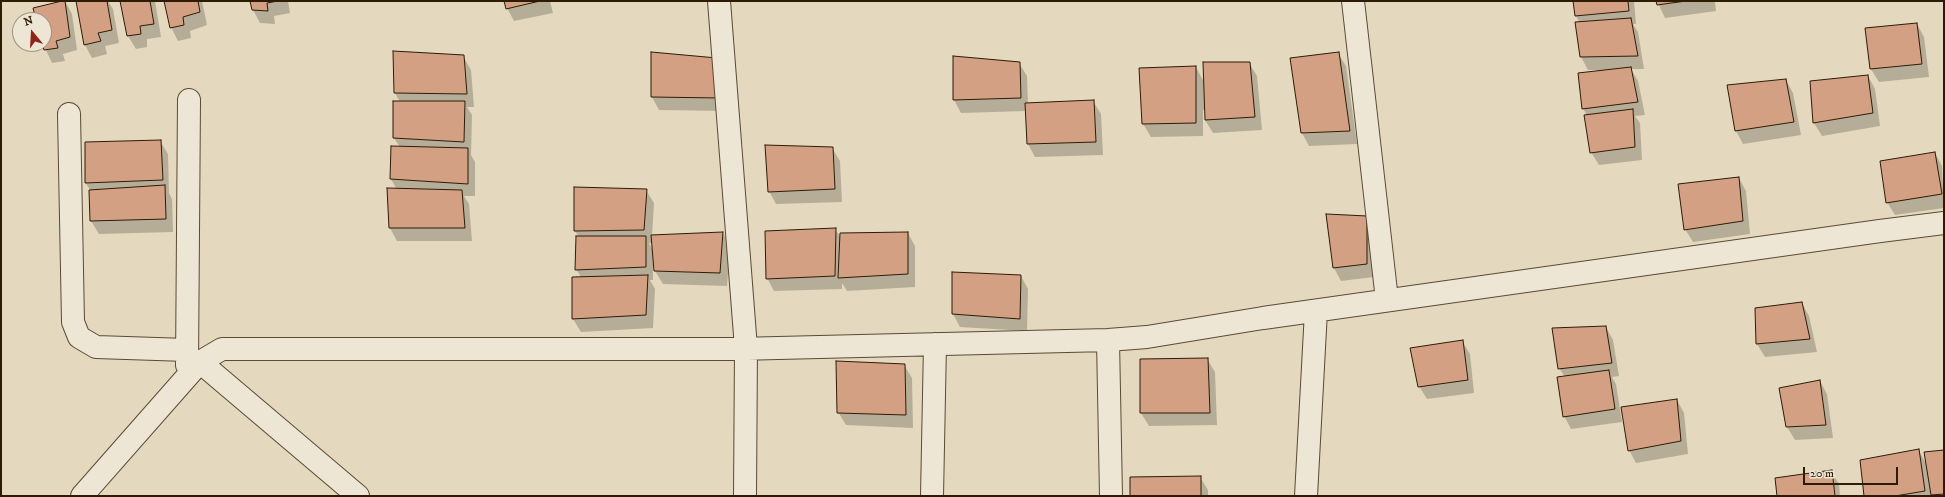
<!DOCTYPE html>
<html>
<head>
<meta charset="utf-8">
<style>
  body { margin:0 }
  #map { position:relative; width:1945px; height:497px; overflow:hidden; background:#e4d9be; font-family:"IM FELL DW Pica",serif }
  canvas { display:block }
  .frame { position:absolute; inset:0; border:2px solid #2d1b06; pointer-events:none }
  .north { position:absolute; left:12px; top:12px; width:40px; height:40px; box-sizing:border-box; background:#ede6d5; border:1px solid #a09582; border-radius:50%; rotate:342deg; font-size:11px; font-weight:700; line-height:16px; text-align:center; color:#2d1b06 }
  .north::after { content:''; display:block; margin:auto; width:14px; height:18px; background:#8f2418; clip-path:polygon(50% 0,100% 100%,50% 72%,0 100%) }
  .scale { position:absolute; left:1803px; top:467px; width:95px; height:18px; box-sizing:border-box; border:2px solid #2d1b06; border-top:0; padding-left:5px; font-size:12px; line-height:14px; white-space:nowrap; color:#2d1b06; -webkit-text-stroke:3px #ede6d5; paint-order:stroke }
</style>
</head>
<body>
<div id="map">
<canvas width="1945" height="497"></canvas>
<div class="frame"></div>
<div class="north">N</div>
<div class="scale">20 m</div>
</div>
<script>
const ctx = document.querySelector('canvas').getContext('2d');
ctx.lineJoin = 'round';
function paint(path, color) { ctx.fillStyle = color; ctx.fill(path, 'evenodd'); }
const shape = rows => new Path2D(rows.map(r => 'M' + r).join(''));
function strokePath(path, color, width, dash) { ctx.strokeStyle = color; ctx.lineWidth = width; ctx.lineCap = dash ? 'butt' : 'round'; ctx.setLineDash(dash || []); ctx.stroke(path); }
paint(shape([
  [65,1,72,14,77,50,63,54,65,61,52,63,43,44,44,20,37,20],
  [77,1,108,1,113,9,119,43,105,46,107,54,92,58,85,45],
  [121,1,155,1,161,37,147,39,147,47,136,49,128,36],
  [165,1,202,1,207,25,190,31,191,38,178,41,171,27],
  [251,1,288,1,290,13,274,16,275,24,260,23,253,10],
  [505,1,550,1,553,13,514,21,507,8],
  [1574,1,1634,1,1636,24,1633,24,1638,32,1644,69,1631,69,1638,81,1645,115,1635,116,1640,123,1642,160,1599,165,1591,152,1587,116,1583,108,1598,70,1588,70,1581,57,1576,23,1580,23,1576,16],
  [1657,1,1715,1,1716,11,1665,18],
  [1917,24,1924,37,1929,77,1879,82,1871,69,1866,29],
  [394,52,463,56,471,70,474,107,467,107,472,115,471,155,475,162,475,196,464,196,469,204,472,241,397,241,390,228,388,189,397,190,391,179,400,147,394,138,394,102,400,102,395,93],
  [1338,53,1346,66,1357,144,1309,146,1302,133],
  [1019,63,1027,76,1028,104,1093,101,1101,114,1103,155,1035,157,1028,144,1026,111,961,113,954,100],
  [1249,63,1257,76,1262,130,1213,133,1205,120,1205,110,1203,110,1203,136,1151,137,1143,124,1196,67,1204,82],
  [724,72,727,111,659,110,652,97],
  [1868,76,1875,89,1880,126,1822,136,1814,123],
  [1786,80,1793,93,1801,135,1743,144,1736,131,1728,86],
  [160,141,168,154,169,193,172,199,173,232,99,234,91,221,90,190,86,183],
  [832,148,840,161,842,202,776,204,769,191],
  [1935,153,1942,166,1944,208,1895,215,1887,202],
  [1739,178,1746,191,1750,234,1693,242,1685,229],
  [575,188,646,190,654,203,652,236,723,233,730,246,727,286,663,284,655,271,654,261,653,261,653,280,650,280,655,289,653,328,581,332,573,319,581,277,576,269,579,237,575,231],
  [649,243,653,243,653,251],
  [1366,217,1374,230,1374,277,1341,281,1334,268],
  [835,229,841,238,908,233,915,246,915,287,847,291,842,283,842,289,774,291,767,278],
  [1021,276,1028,289,1027,331,960,327,953,314],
  [1802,303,1809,316,1817,352,1765,357,1757,344],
  [1606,327,1613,340,1619,376,1612,377,1616,384,1622,422,1571,429,1564,416,1565,377,1559,368],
  [1462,341,1470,354,1474,393,1427,399,1419,386],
  [1207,359,1215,372,1217,425,1149,426,1141,413],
  [904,365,912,378,913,428,846,425,838,412],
  [1820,381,1827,394,1833,438,1795,440,1787,427],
  [1677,400,1684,413,1688,454,1636,463,1629,450],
  [1919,451,1927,465,1944,451,1944,496,1933,496,1930,492,1931,496,1865,496],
  [1831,471,1839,484,1840,496,1778,496],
  [1200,477,1208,490,1208,496,1131,496]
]), '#0003');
const building = shape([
  [62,1,65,1,70,37,56,41,58,48,44,50,42,44,44,44,44,20,36,20,33,8,62,1],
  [76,1,107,1,112,30,98,33,101,41,84,45,76,1],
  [120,1,150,1,154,24,140,26,141,34,127,36,120,1],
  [164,1,198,1,200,12,183,17,184,25,170,28,164,1],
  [250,1,278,1,267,3,268,11,252,10,250,1],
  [504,1,540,1,506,9,504,1],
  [1573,1,1628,1,1629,11,1575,16,1573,1],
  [1656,1,1686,1,1657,5,1656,1],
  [1631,18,1638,56,1580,57,1575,22,1631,18],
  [1917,23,1922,64,1870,69,1865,28,1917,23],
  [393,51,464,55,467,94,394,93,393,51],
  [651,52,717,58,720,98,651,97,651,52],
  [1339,52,1350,131,1301,133,1290,58,1339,52],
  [953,56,1020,62,1021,98,953,100,953,56],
  [1203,62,1250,62,1255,117,1205,120,1203,62],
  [1196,66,1196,123,1142,124,1139,68,1196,66],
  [1631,67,1638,102,1582,109,1578,73,1631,67],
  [1868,75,1873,113,1813,123,1810,81,1868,75],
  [1786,79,1794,122,1735,131,1727,85,1786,79],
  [1094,100,1096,142,1027,144,1025,103,1094,100],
  [393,101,465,101,464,142,393,138,393,101],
  [1633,109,1635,147,1590,153,1584,115,1633,109],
  [161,140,163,180,85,183,85,142,161,140],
  [765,145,833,147,835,189,768,192,765,145],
  [391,146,468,148,468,184,390,179,391,146],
  [1935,152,1942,194,1886,203,1880,161,1935,152],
  [1739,177,1743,221,1684,230,1678,184,1739,177],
  [165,185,166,219,90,221,89,190,165,185],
  [574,187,647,189,644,230,574,231,574,187],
  [387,188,462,190,465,228,389,228,387,188],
  [1326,214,1367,216,1367,264,1333,268,1326,214],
  [836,228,835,276,766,279,765,231,836,228],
  [723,232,720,273,654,271,651,235,723,232],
  [908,232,908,274,838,278,840,233,908,232],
  [576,236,646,236,646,267,575,270,576,236],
  [952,272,1021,275,1020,319,952,314,952,272],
  [648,275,646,315,572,319,572,277,648,275],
  [1802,302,1810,339,1756,344,1755,308,1802,302],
  [1606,326,1612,363,1558,369,1552,328,1606,326],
  [1463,340,1468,380,1418,387,1410,348,1463,340],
  [1208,358,1210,413,1140,413,1140,359,1208,358],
  [836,361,905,364,906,415,837,413,836,361],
  [1609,370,1615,409,1563,417,1557,377,1609,370],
  [1820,380,1826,425,1786,427,1779,388,1820,380],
  [1677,399,1681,441,1628,451,1621,407,1677,399],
  [1919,449,1925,491,1895,496,1864,496,1860,460,1919,449],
  [1944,450,1944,494,1931,495,1924,452,1944,450],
  [1832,470,1835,496,1777,496,1775,478,1832,470],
  [1201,476,1201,496,1130,496,1130,477,1201,476]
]);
paint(building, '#d3a084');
strokePath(building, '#2d1b06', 1);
const minor = shape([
  [719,1,746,348,745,496],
  [1353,1,1387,300],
  [69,114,73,322,79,337,96,347,187,350],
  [1108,340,1111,496],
  [200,362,358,496],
  [187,365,189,100],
  [82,496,200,362,222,349,737,349,1108,340,1147,337,1263,318,1880,231,1944,223],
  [932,496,935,344],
  [1306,496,1316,311]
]);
strokePath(minor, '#5b4a34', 24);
strokePath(minor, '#ede6d5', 22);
</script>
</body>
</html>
